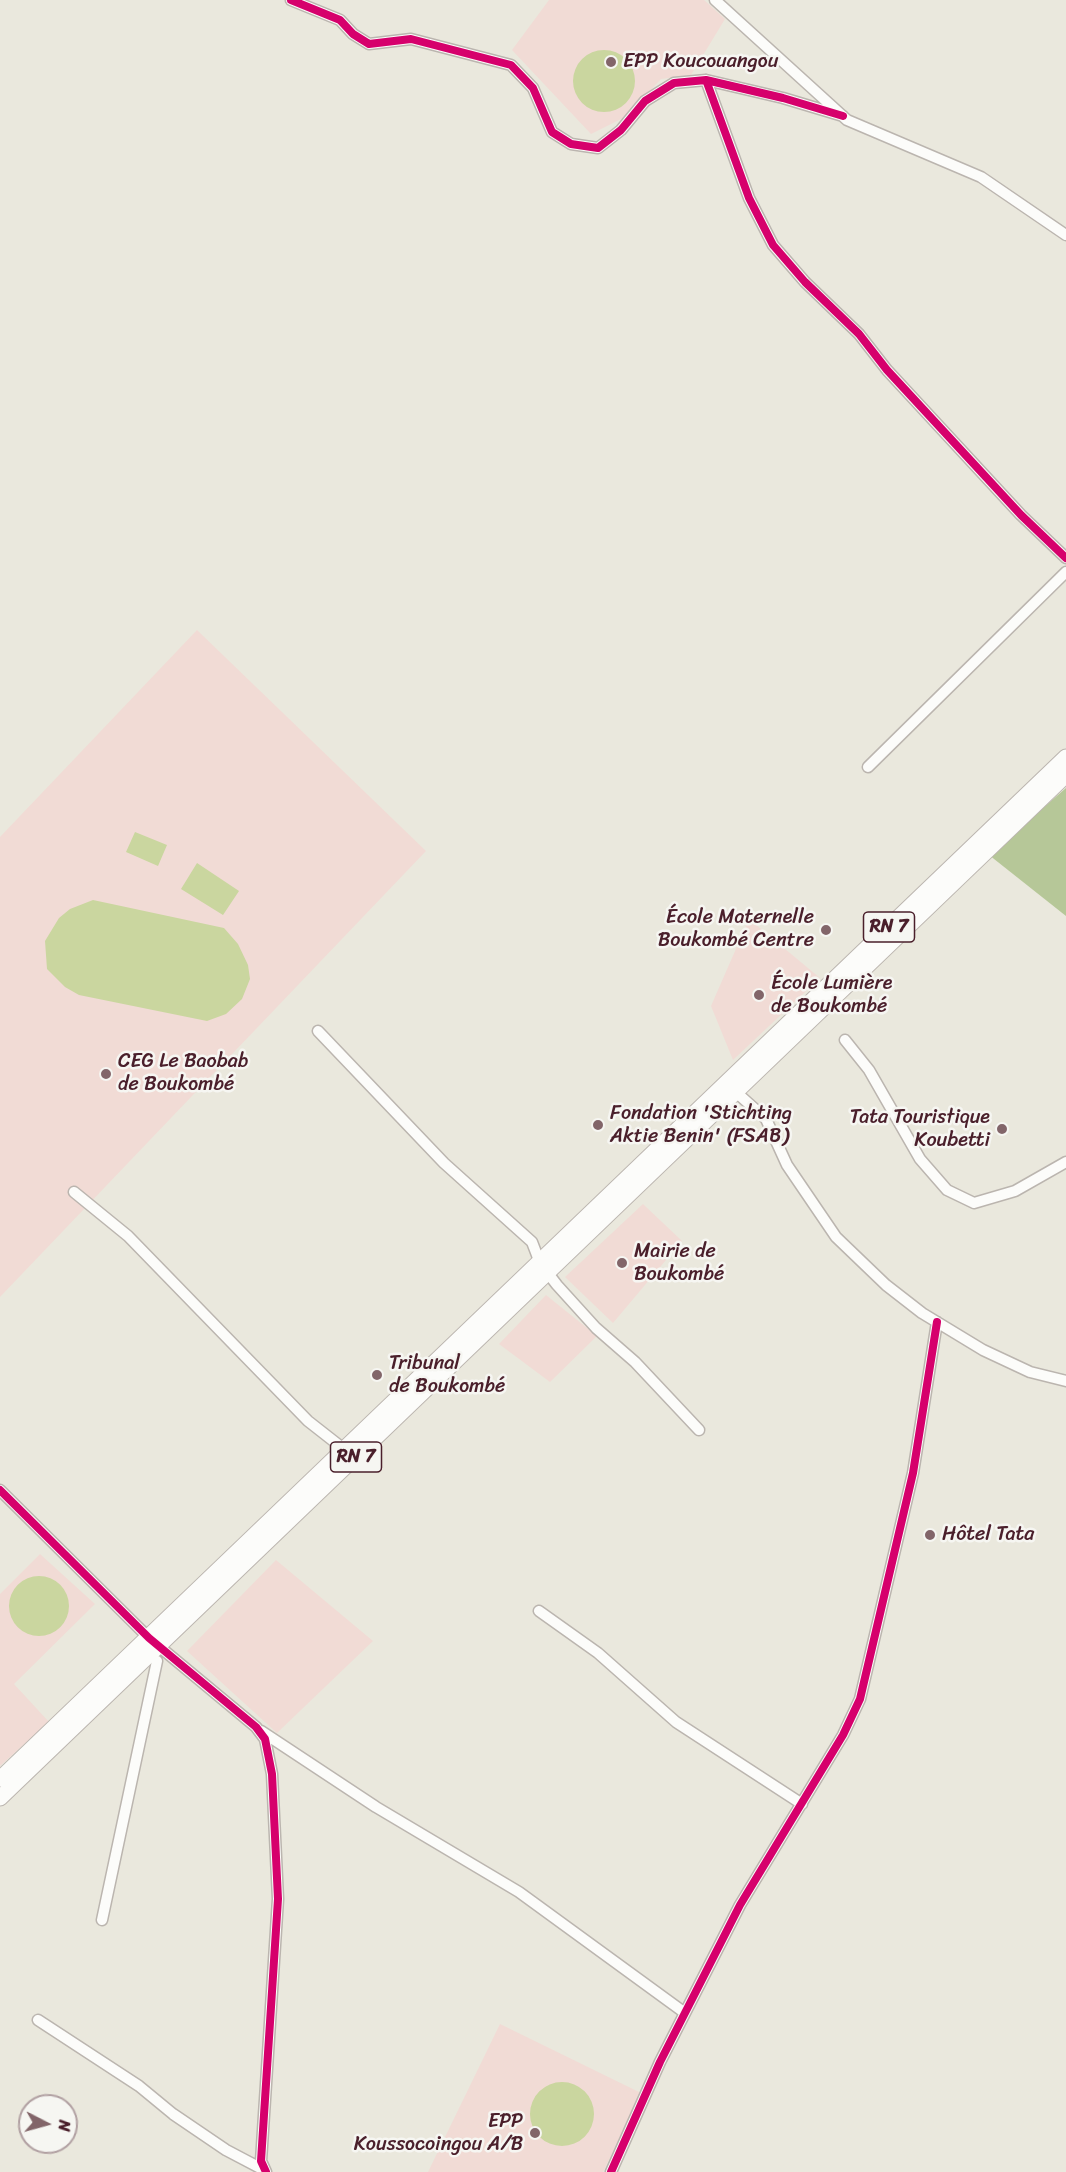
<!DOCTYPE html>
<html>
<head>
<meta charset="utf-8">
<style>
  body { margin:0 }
  #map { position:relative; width:1066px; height:2172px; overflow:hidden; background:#eae8dd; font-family:Sriracha,sans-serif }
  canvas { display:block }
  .north { position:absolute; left:18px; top:2094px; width:60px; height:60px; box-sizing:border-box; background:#f6f6f2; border:2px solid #b1a0a2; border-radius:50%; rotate:96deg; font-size:16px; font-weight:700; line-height:24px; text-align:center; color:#4a1f2b }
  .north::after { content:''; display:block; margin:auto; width:21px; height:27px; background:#826569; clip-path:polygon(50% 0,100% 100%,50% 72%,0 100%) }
</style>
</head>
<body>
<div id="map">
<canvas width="1066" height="2172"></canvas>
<div class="north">N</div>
</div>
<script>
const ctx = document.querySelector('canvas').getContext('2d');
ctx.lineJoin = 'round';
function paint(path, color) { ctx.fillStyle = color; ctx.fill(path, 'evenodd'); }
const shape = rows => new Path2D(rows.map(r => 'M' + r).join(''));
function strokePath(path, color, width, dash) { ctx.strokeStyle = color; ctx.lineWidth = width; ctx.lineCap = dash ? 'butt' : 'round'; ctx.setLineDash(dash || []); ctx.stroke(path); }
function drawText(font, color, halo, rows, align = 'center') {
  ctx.font = font + ' Sriracha,sans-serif'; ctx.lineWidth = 5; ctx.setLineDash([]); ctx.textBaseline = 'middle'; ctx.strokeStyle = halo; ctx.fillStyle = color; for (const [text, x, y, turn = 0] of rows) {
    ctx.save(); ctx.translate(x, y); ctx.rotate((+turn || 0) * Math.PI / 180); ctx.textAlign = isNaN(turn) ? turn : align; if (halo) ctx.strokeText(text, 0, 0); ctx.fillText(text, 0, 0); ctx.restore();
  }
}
paint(shape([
  [549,0,704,0,725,19,691,75,661,79,625,117,591,134,512,50],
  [197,630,426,851,0,1297,0,837],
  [749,919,820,978,733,1060,711,1006],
  [643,1204,682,1241,613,1323,565,1277],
  [546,1295,597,1336,550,1382,499,1344],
  [40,1554,95,1604,14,1684,49,1722,0,1766,0,1594],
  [276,1560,373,1641,277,1733,187,1651],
  [500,2024,641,2093,603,2172,428,2172]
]), '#f1dbd5');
paint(shape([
  '573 81a31 31 0 1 1 62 0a31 31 0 1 1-62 0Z',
  [135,832,167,845,158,866,126,852],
  [197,863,239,891,223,915,181,889],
  [93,900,224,928,238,944,248,965,250,979,242,999,226,1014,207,1021,79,995,65,987,47,969,45,941,59,918,70,909],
  '9 1606a30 30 0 1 1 60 0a30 30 0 1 1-60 0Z',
  '530 2114a32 32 0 1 1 64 0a32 32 0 1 1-64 0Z'
]), '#cad69f');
paint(shape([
  [1066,788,1066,916,989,855]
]), '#b6c798');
const street = shape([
  [291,0,340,20,353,34,369,44,411,39,511,65,533,88,552,132,571,144,598,148,621,130,645,101,674,83,706,80,783,98,843,116],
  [715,0,847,120,981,177,1066,235],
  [706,80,749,198,773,245,805,282,859,334,887,370,1021,515,1066,558],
  [868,767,1066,572],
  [318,1031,444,1163,532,1242,540,1263,557,1285,596,1328,635,1362,699,1430],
  [845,1040,869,1070,920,1159,947,1190,974,1203,1015,1191,1066,1162],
  [737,1093,766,1119,787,1165,836,1237,886,1285,922,1313,983,1350,1030,1372,1066,1381],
  [74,1192,128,1236,308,1421,345,1450],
  [0,1490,149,1638,256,1727,265,1739,272,1774,278,1899,261,2161,266,2172],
  [539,1611,598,1653,676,1722,802,1804],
  [261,1731,376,1807,519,1892,685,2013],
  [102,1920,157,1661],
  [38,2020,139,2086,173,2114,226,2150,264,2170],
  [611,2172,660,2062,740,1905,843,1735,860,1699,913,1473,937,1322]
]);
const primary = shape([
  [0,1779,1066,757],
  [0,1798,1066,775]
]);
strokePath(street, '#bbb5af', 13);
strokePath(primary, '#bbb5af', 17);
strokePath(street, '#fcfcfa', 10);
strokePath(primary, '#fcfcfa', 15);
strokePath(shape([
  [291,0,340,20,353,34,369,44,411,39,511,65,533,88,552,132,571,144,598,148,621,130,645,101,674,83,706,80,783,98,843,116],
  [706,80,749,198,773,245,805,282,859,334,887,370,1021,515,1066,558],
  [0,1490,149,1638,256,1727,265,1739,272,1774,278,1899,261,2161,266,2172],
  [611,2172,660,2062,740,1905,843,1735,860,1699,913,1473,937,1322]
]), '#d6006c', 8);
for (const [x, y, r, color] of [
  [611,62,6,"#826569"],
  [826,930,6,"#826569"],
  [759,995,6,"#826569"],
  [106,1074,6,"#826569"],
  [598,1125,6,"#826569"],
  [1002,1129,6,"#826569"],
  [622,1263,6,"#826569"],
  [377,1375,6,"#826569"],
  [930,1535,6,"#826569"],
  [535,2133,6,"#826569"]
]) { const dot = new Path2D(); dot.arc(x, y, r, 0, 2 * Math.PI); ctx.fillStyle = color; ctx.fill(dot); strokePath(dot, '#f6f6f2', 2); }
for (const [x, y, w] of [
  [889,927,51],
  [356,1457,51]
]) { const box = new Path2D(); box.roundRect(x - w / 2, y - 15, w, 30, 4.5); ctx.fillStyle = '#f6f6f2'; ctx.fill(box); strokePath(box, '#4a1f2b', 1.5); }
drawText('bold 18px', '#4a1f2b', null, [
  ["RN 7",889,927],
  ["RN 7",356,1457]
]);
drawText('20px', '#4a1f2b', '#f6f6f2', [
  ["EPP Koucouangou",623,62],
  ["École Maternelle",814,918,"right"],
  ["Boukombé Centre",814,941,"right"],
  ["École Lumière",771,984],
  ["de Boukombé",771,1007],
  ["CEG Le Baobab",118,1062],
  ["de Boukombé",118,1085],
  ["Fondation 'Stichting",610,1114],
  ["Aktie Benin' (FSAB)",610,1137],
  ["Tata Touristique",990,1118,"right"],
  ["Koubetti",990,1141,"right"],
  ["Mairie de",634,1252],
  ["Boukombé",634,1275],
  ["Tribunal",389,1364],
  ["de Boukombé",389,1387],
  ["Hôtel Tata",942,1535],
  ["EPP",523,2122,"right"],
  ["Koussocoingou A/B",523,2145,"right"]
], 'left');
</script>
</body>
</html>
